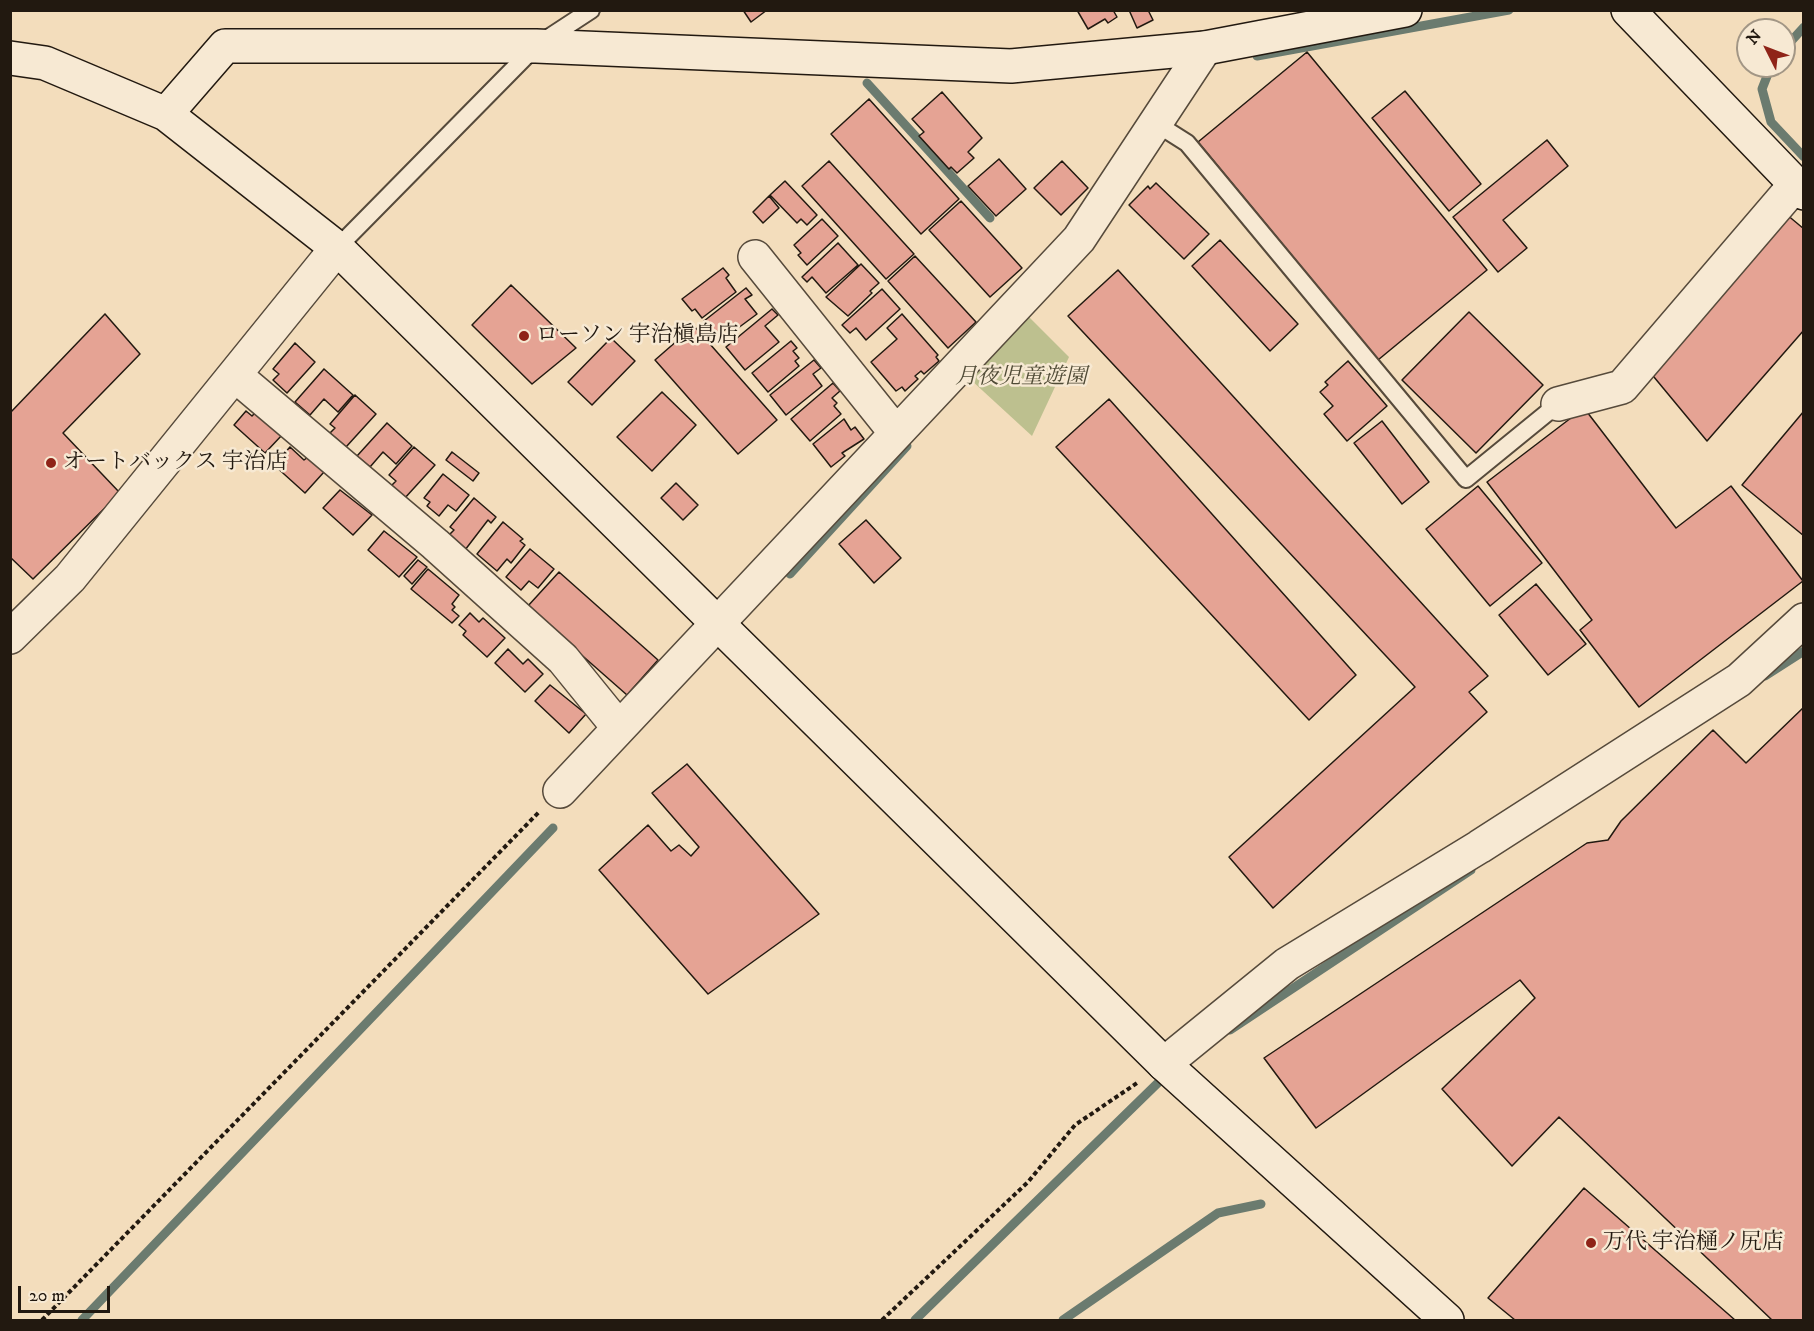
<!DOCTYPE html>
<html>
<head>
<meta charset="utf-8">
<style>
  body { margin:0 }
  #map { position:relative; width:1814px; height:1331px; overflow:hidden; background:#f3ddbc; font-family:"IM FELL DW Pica",serif }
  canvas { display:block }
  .frame { position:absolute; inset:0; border:12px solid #221910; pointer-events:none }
  .north { position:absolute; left:1736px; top:18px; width:60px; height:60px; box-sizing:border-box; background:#f7e9d3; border:2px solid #a29685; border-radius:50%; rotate:312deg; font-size:16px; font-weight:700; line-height:24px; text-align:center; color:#221910 }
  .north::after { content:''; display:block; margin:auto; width:21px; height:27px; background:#8f2418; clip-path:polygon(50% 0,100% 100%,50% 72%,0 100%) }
  .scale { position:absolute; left:18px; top:1286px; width:92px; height:27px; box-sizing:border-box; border:3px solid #221910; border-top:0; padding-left:8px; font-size:18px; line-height:21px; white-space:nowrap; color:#221910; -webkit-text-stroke:4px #f7e9d3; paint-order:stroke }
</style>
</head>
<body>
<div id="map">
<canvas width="1814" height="1331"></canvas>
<div class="frame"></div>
<div class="north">N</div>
<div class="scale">20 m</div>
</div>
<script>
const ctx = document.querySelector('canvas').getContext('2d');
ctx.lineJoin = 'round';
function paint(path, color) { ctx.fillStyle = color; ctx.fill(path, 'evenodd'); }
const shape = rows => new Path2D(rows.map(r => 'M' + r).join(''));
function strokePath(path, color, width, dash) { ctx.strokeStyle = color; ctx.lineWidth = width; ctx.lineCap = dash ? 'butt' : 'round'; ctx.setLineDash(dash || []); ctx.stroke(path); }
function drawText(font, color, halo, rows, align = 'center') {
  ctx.font = font + ' "IM FELL DW Pica","Noto Serif JP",serif'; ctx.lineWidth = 5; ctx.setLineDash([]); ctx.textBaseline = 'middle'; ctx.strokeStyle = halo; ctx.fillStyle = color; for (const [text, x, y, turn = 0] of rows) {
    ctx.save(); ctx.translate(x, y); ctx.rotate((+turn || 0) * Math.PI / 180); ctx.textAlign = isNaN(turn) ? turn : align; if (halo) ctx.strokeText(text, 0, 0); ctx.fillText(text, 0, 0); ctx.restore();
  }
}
paint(shape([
  [1029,317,1069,357,1032,436,971,380]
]), '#bdc08f');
strokePath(shape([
  [1784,49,1804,27],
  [1257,56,1509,10],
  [1771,66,1762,89,1771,122,1804,157],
  [867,83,990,218],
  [790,574,907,446],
  [1765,676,1804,651],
  [1230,1030,1471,870],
  [82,1320,553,828],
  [915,1320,1167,1074],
  [1063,1320,1218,1213,1261,1204]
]), '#6b7b6f', 9);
const building = shape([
  [743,10,767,10,751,22,743,10],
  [1077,10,1113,10,1117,17,1108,23,1105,19,1088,29,1077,10],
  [1129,10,1148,10,1153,20,1137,28,1129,10],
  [1307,52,1487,270,1378,360,1198,142,1307,52],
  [1405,91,1481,184,1449,211,1372,118,1405,91],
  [942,92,982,138,968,152,974,158,957,173,951,167,949,169,919,136,924,132,912,119,942,92],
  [869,99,959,199,921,234,831,134,869,99],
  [1547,140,1568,166,1503,220,1527,248,1498,272,1453,217,1547,140],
  [999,159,1026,189,996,216,968,186,999,159],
  [829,161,914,254,886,279,802,186,829,161],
  [1062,161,1088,188,1061,215,1034,188,1062,161],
  [785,181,817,215,807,225,801,219,797,223,770,195,785,181],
  [1156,183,1209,234,1184,259,1129,205,1148,186,1150,189,1156,183],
  [769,196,779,208,763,223,753,212,769,196],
  [961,201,1022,268,990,297,929,230,961,201],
  [1786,214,1804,229,1804,330,1707,441,1649,371,1786,214],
  [822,219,838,236,807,265,798,255,801,253,794,245,822,219],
  [1220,240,1298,324,1270,351,1192,266,1220,240],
  [838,243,858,265,826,293,812,277,807,282,802,277,838,243],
  [915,256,976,322,948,348,888,281,915,256],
  [861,264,879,283,870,291,872,293,848,316,826,297,861,264],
  [723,268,729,275,726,278,736,292,702,318,695,309,692,311,682,299,723,268],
  [1118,270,1488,676,1469,692,1487,712,1273,908,1229,857,1415,687,1068,316,1118,270],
  [511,285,576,348,532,384,472,325,511,285],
  [746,288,752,295,745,299,757,314,730,334,726,329,717,336,704,321,746,288],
  [882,289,900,309,866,340,856,328,850,333,842,325,882,289],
  [772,309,778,315,765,326,779,342,745,370,726,347,772,309],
  [1469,312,1543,385,1476,453,1402,380,1469,312],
  [105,314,140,354,63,433,120,493,33,579,10,557,10,413,105,314],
  [902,314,938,355,936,357,939,361,924,374,921,371,915,376,918,379,905,391,902,387,896,391,871,362,897,339,887,328,902,314],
  [694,326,777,420,738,454,655,360,694,326],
  [611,338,635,361,592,405,568,382,611,338],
  [791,341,797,348,793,351,799,358,795,361,799,366,768,392,752,373,791,341],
  [295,343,315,362,287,393,273,380,279,374,273,369,295,343],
  [814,360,821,368,813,374,822,386,786,415,770,395,814,360],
  [1348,361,1387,406,1347,441,1324,414,1333,406,1320,392,1328,385,1325,382,1348,361],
  [324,369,353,395,338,412,324,399,310,415,295,402,324,369],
  [833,383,840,391,832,398,837,403,834,406,841,414,810,441,791,419,833,383],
  [662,392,696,425,652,471,617,437,662,392],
  [355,395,376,414,346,447,330,433,335,428,330,424,355,395],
  [1109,399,1356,675,1309,720,1056,447,1109,399],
  [1584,408,1676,528,1731,486,1803,581,1639,707,1580,630,1592,620,1487,482,1584,408],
  [246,411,252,416,257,411,283,434,265,453,234,425,246,411],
  [1804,411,1804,536,1742,485,1804,411],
  [844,419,851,430,855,427,864,439,842,453,845,456,831,467,813,444,844,419],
  [1382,421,1429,482,1402,504,1354,443,1382,421],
  [387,423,412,446,396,464,383,452,370,467,357,456,387,423],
  [290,447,304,460,308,457,324,472,305,493,274,465,290,447],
  [414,447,435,465,404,499,390,487,396,481,389,475,414,447],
  [452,452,479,473,473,481,446,460,452,452],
  [443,474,469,495,456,511,448,505,439,516,427,506,430,502,424,498,443,474],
  [676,483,698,505,683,520,661,498,676,483],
  [1478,486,1542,563,1490,606,1426,529,1478,486],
  [340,490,372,515,353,535,323,508,340,490],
  [474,498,496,517,491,523,488,520,465,550,448,536,454,530,450,527,474,498],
  [866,520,901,558,874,583,839,544,866,520],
  [503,522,523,539,520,541,525,545,511,563,507,559,497,571,477,554,503,522],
  [384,531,417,557,399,577,368,550,384,531],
  [530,549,554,569,538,588,529,581,521,590,506,577,530,549],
  [418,560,427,567,412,584,404,576,418,560],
  [428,569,459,595,452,604,455,607,452,610,459,616,452,623,411,589,428,569],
  [559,572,658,660,627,695,527,607,559,572],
  [1536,584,1586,644,1548,675,1499,615,1536,584],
  [470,613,479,622,483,618,505,638,487,657,463,635,466,631,459,625,470,613],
  [508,649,523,664,528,659,543,674,525,692,495,663,508,649],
  [550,685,586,714,569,733,535,701,550,685],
  [1804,707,1804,1320,1772,1320,1559,1117,1512,1166,1442,1089,1535,998,1520,980,1316,1128,1264,1058,1587,843,1608,840,1621,821,1713,730,1746,763,1804,707],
  [687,764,819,914,708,994,599,870,648,825,671,851,679,845,691,856,699,847,652,793,687,764],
  [1584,1188,1735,1320,1515,1320,1488,1298,1584,1188]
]);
paint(building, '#e5a394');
strokePath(building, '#221910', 1.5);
const lane = shape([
  [1157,124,1187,143,1466,479,1558,404],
  [337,248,536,46,591,10]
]);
const street = shape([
  [755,257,896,433],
  [236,376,435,544,563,659,619,728],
  [1558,404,1622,387,1795,185],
  [10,637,70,578,337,248],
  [560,791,1079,239,1205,48],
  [1164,1064,1287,964,1479,847,1739,680,1804,620]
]);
const secondary = shape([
  [1628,10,1804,193],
  [10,58,45,63,166,114,225,46,536,46,1011,66,1205,48,1405,10],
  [166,114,337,248,1164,1064,1447,1320]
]);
strokePath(lane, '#564a3b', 20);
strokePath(street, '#564a3b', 36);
strokePath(secondary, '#221910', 36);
strokePath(shape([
  [42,1320,539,812],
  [882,1320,1028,1182,1075,1125,1137,1083]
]), '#221910', 4, [4.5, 3]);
strokePath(lane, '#f7e9d3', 16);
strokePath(street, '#f7e9d3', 33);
strokePath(secondary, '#f7e9d3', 33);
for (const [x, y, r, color] of [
  [524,336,6,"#8f2418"],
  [51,463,6,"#8f2418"],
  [1591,1243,6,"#8f2418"]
]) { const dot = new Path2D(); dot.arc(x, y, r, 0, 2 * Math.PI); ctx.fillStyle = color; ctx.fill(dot); strokePath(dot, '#f7e9d3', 2); }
drawText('22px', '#221910', '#f7e9d3', [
  ["ローソン 宇治槇島店",536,336],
  ["オートバックス 宇治店",63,463],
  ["万代 宇治樋ノ尻店",1603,1243]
], 'left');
drawText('italic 22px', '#504b36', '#f7e9d3', [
  ["月夜児童遊園",1021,378]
]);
</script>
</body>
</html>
